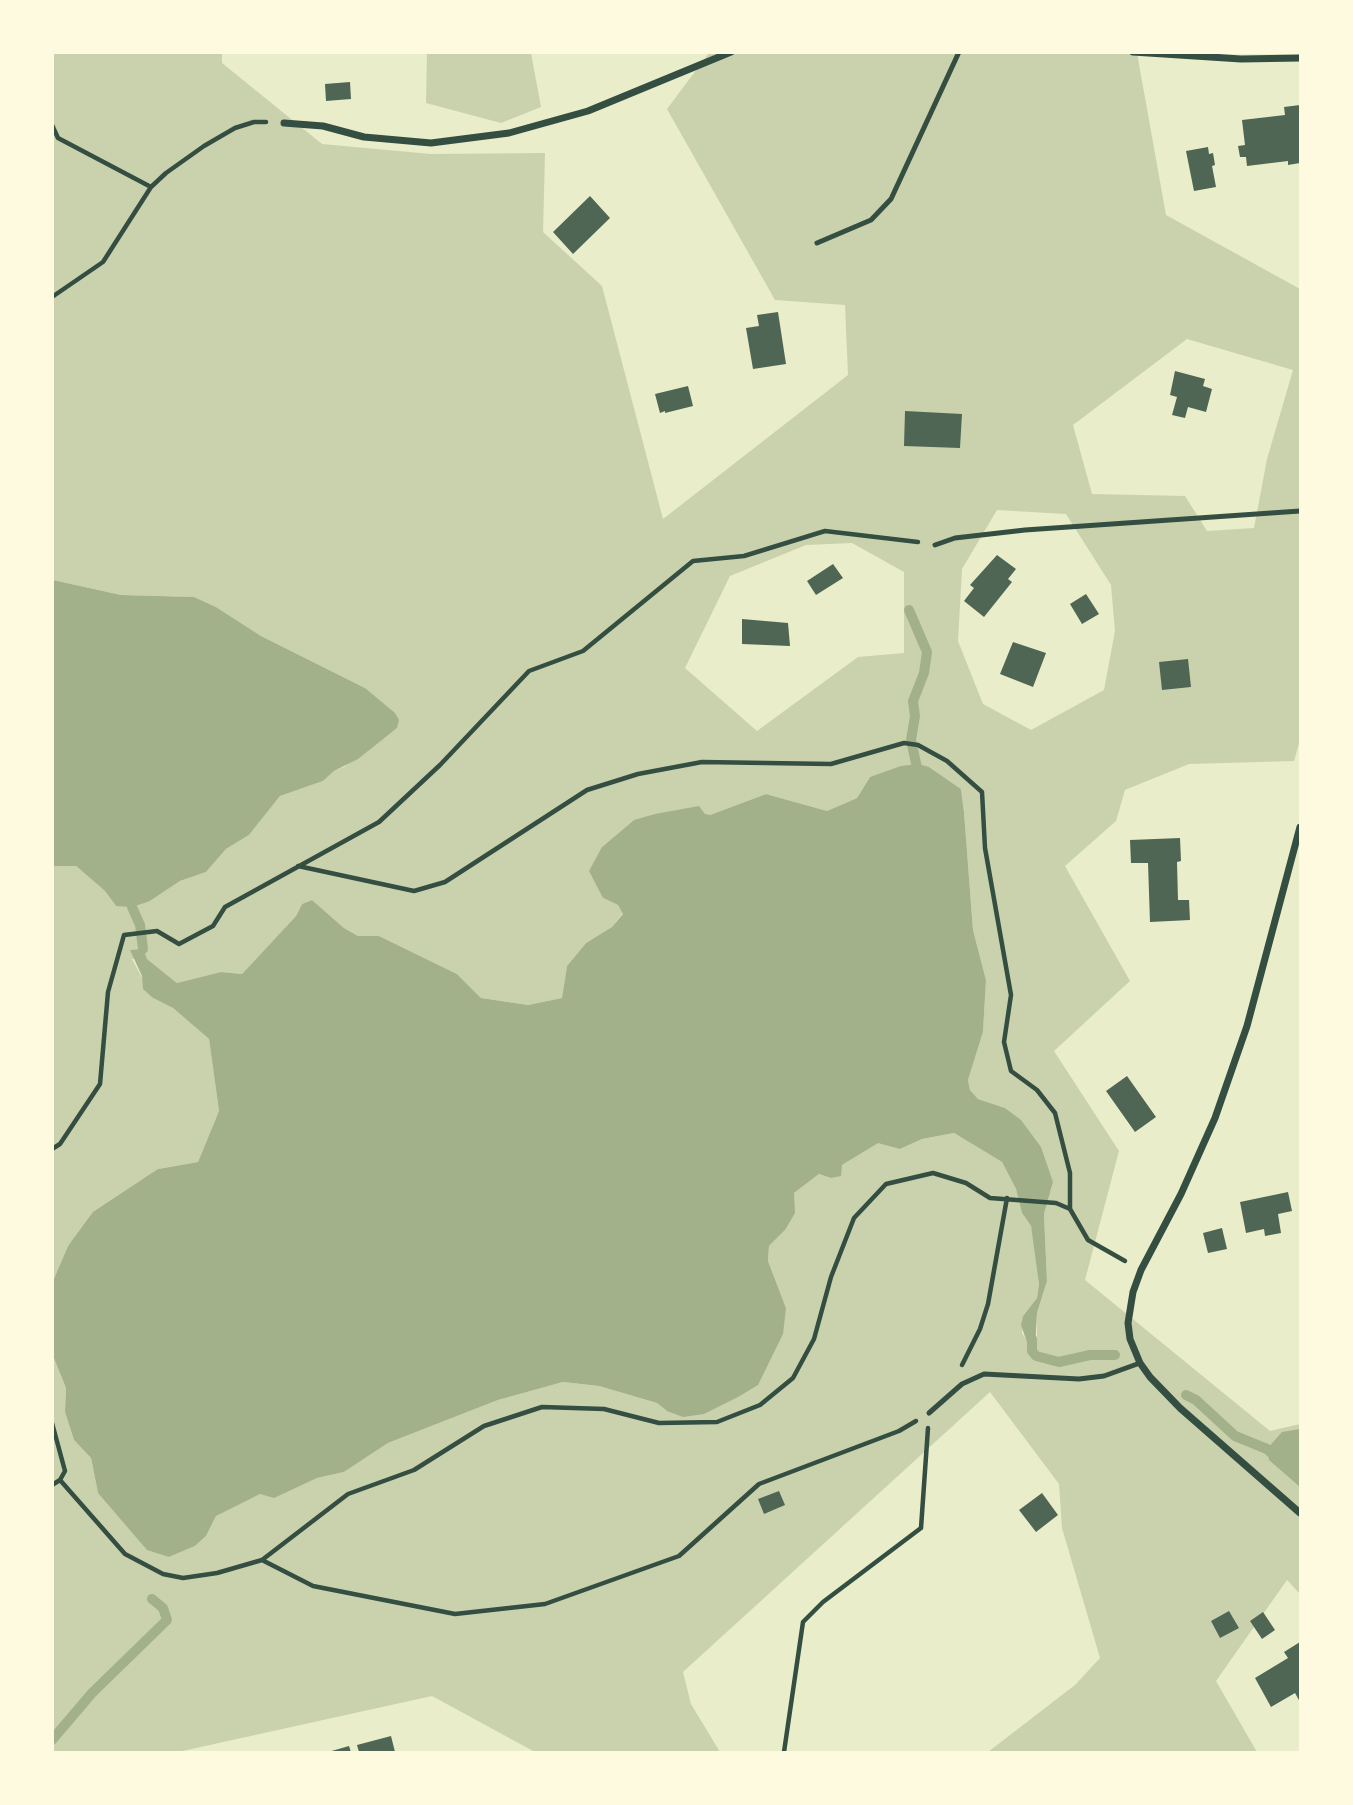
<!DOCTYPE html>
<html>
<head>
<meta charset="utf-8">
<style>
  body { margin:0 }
  #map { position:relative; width:1353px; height:1805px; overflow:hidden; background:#e9edc9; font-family:Commissioner,sans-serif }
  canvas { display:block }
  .frame { position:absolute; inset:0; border:54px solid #fefae0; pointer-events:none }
</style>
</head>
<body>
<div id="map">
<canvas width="1353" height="1805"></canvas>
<div class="frame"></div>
</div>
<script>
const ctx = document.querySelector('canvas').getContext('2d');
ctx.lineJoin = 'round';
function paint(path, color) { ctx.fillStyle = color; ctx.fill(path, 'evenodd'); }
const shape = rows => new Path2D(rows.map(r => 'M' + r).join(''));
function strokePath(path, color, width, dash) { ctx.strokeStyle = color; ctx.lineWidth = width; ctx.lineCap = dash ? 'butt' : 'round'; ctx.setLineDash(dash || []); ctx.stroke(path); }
paint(shape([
  [52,53,222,53,222,63,322,144,431,154,545,153,543,232,602,286,663,519,848,375,845,305,775,300,667,109,709,53,1137,53,1166,215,1300,289,1300,740,1294,761,1189,764,1125,790,1116,821,1065,866,1130,981,1054,1051,1119,1151,1085,1280,1270,1431,1300,1424,1300,1594,1287,1580,1216,1681,1257,1752,988,1752,1075,1685,1100,1658,1062,1528,1059,1484,990,1392,683,1672,691,1704,720,1752,535,1752,432,1696,178,1752,53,1752,52,1434,55,1430,52,1426,53,1356,66,1388,65,1412,74,1440,91,1458,98,1493,169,1557,195,1546,206,1536,216,1516,235,1505,260,1494,274,1497,317,1478,344,1472,388,1443,498,1400,563,1382,599,1386,657,1403,667,1411,786,1308,768,1261,769,1246,785,1230,794,1193,819,1174,831,1178,842,1165,878,1142,900,1149,922,1139,954,1133,1002,1162,1016,1189,1022,1213,1031,1226,1037,1262,1039,1284,1037,1298,1023,1316,1022,1333,1033,1351,1037,1336,1037,1313,1047,1281,1044,1214,1053,1182,1005,1108,978,1099,970,1090,968,1080,983,1032,986,980,973,930,964,812,961,789,929,767,870,777,857,798,827,811,766,794,710,815,634,820,602,847,603,898,618,905,623,913,612,927,586,943,567,966,562,998,528,1005,481,998,457,974,379,936,358,936,344,928,312,900,302,904,296,916,242,974,221,972,177,983,147,959,132,959,153,998,173,1008,209,1039,219,1111,198,1162,158,1169,68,1246,53,1281,53,866,76,866,105,891,116,906,150,901,180,881,206,872,226,849,249,835,280,796,323,781,334,771,344,767,397,728,365,688,261,636,216,607,194,597,121,595,53,580],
  [1187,339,1293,370,1267,459,1254,528,1207,531,1185,496,1092,494,1073,425],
  [997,510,1066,514,1111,585,1115,631,1104,690,1031,730,983,704,958,641,962,569],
  [852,543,904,572,904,653,858,657,757,731,685,668,730,576,806,545],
  [427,53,531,53,541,107,501,123,426,103]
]), '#cad2ad');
paint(shape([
  [53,580,121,595,194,597,216,607,261,636,365,688,395,713,399,720,397,728,358,759,334,771,323,781,280,796,249,835,226,849,206,872,180,881,150,901,132,907,116,906,105,891,76,866,53,866],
  [918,764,929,767,961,789,964,812,973,930,986,980,983,1032,968,1080,970,1090,978,1099,1005,1108,1021,1120,1041,1147,1053,1182,1044,1214,1047,1281,1037,1313,1035,1350,1032,1351,1029,1348,1021,1325,1023,1316,1037,1298,1039,1284,1031,1226,1022,1213,1016,1189,1002,1162,954,1133,922,1139,900,1149,878,1143,842,1165,841,1176,831,1178,819,1174,794,1193,795,1213,785,1230,769,1246,768,1261,786,1308,783,1334,758,1385,738,1397,704,1414,683,1417,667,1411,657,1403,599,1386,563,1382,498,1400,388,1443,344,1472,317,1478,274,1498,260,1494,216,1516,206,1536,195,1546,169,1557,147,1550,98,1493,91,1458,74,1440,65,1412,66,1388,53,1356,53,1281,68,1246,93,1212,158,1169,198,1162,219,1111,209,1039,173,1008,153,998,143,989,142,976,130,950,143,949,147,959,177,983,221,972,242,974,296,916,302,904,312,900,344,928,358,936,379,936,457,974,481,998,528,1005,562,998,567,966,586,943,612,927,623,914,618,905,603,898,589,871,602,847,634,820,655,814,699,806,705,814,710,815,766,794,827,811,857,798,870,777,901,766],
  [1300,1429,1300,1487,1269,1460,1267,1449,1282,1432]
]), '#a3b18a');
strokePath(shape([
  [909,610,927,652,924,673,913,701,915,716,911,740,919,777],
  [132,907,140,925,143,949],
  [1032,1339,1032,1351,1036,1356,1059,1362,1090,1355,1115,1355],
  [1186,1395,1196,1400,1235,1436,1267,1449,1276,1457],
  [52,1740,92,1693,167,1620,163,1608,152,1599]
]), '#a3b18a', 10);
paint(shape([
  [350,82,351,99,326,101,325,84],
  [1300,105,1300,163,1288,165,1288,161,1247,166,1246,157,1240,157,1238,146,1245,145,1242,120,1285,115,1284,107],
  [1208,147,1209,154,1213,153,1215,165,1212,166,1216,187,1194,191,1186,151],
  [590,196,610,218,573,254,553,232],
  [778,312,786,364,753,369,746,328,759,326,757,315],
  [1175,371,1205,379,1203,386,1212,389,1206,412,1188,407,1185,418,1172,415,1177,397,1170,395],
  [688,386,693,406,665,413,665,411,660,413,655,394],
  [905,411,962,414,960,448,904,446],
  [997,555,1016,569,1008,579,1012,582,984,617,964,601,974,588,970,585],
  [833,564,843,578,816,595,807,581],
  [1086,594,1099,614,1082,624,1070,604],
  [742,619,788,623,790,646,742,644],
  [1013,642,1046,653,1033,687,1000,674],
  [1188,659,1191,687,1162,690,1159,662],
  [1180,838,1181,861,1177,862,1178,900,1189,900,1190,920,1150,922,1148,863,1131,863,1130,840],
  [1127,1076,1156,1117,1135,1132,1106,1091],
  [1288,1192,1292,1211,1278,1214,1281,1233,1265,1236,1264,1229,1246,1233,1240,1202],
  [1222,1228,1227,1249,1208,1253,1203,1233],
  [779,1491,785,1505,764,1514,758,1499],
  [1042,1493,1058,1515,1036,1532,1019,1510],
  [1229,1611,1239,1628,1220,1638,1211,1621],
  [1263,1612,1275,1630,1262,1639,1250,1621],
  [1300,1642,1300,1702,1295,1693,1271,1707,1255,1678,1288,1658,1284,1652],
  [391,1736,395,1752,359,1752,357,1745],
  [349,1746,351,1752,328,1752]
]), '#4f6655');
strokePath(shape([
  [52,125,58,138,151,187,103,262,52,297],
  [151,187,166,173,204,146,235,128,254,122,266,122],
  [298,866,414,891,445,882,587,790,638,774,702,762,831,764,904,743,918,745,947,761,982,792,985,848,1011,995,1004,1042,1011,1071,1037,1090,1055,1113,1070,1173,1070,1209,1088,1240,1125,1261],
  [52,1149,60,1144,100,1084,108,992,124,935,157,931,179,944,213,926,225,907,379,822,440,765,529,671,583,651,693,561,744,556,825,531,918,542],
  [962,1365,980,1329,988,1304,1007,1198],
  [52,1423,65,1471,60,1480,52,1485],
  [60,1480,125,1554,163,1574,183,1578,217,1573,262,1560,313,1586,455,1614,545,1604,679,1556,759,1484,899,1431,916,1421],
  [262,1560,348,1494,414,1470,484,1426,542,1407,604,1409,659,1423,717,1422,760,1405,793,1378,814,1339,831,1277,854,1218,886,1184,933,1173,966,1183,990,1198,1056,1203,1070,1209],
  [784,1752,803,1622,823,1602,921,1528,928,1428]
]), '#344e41', 4.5);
strokePath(shape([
  [817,243,871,220,891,199,959,52],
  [935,545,955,538,1025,530,1300,511],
  [929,1413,962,1384,984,1374,1079,1379,1104,1376,1140,1363]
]), '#344e41', 5);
strokePath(shape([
  [1133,52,1241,59,1300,58],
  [284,123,323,126,364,137,431,143,509,133,588,111,731,52],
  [1300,827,1247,1026,1215,1118,1181,1194,1141,1270,1133,1292,1128,1323,1130,1339,1140,1363,1150,1377,1180,1408,1300,1513]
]), '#344e41', 7);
</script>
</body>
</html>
